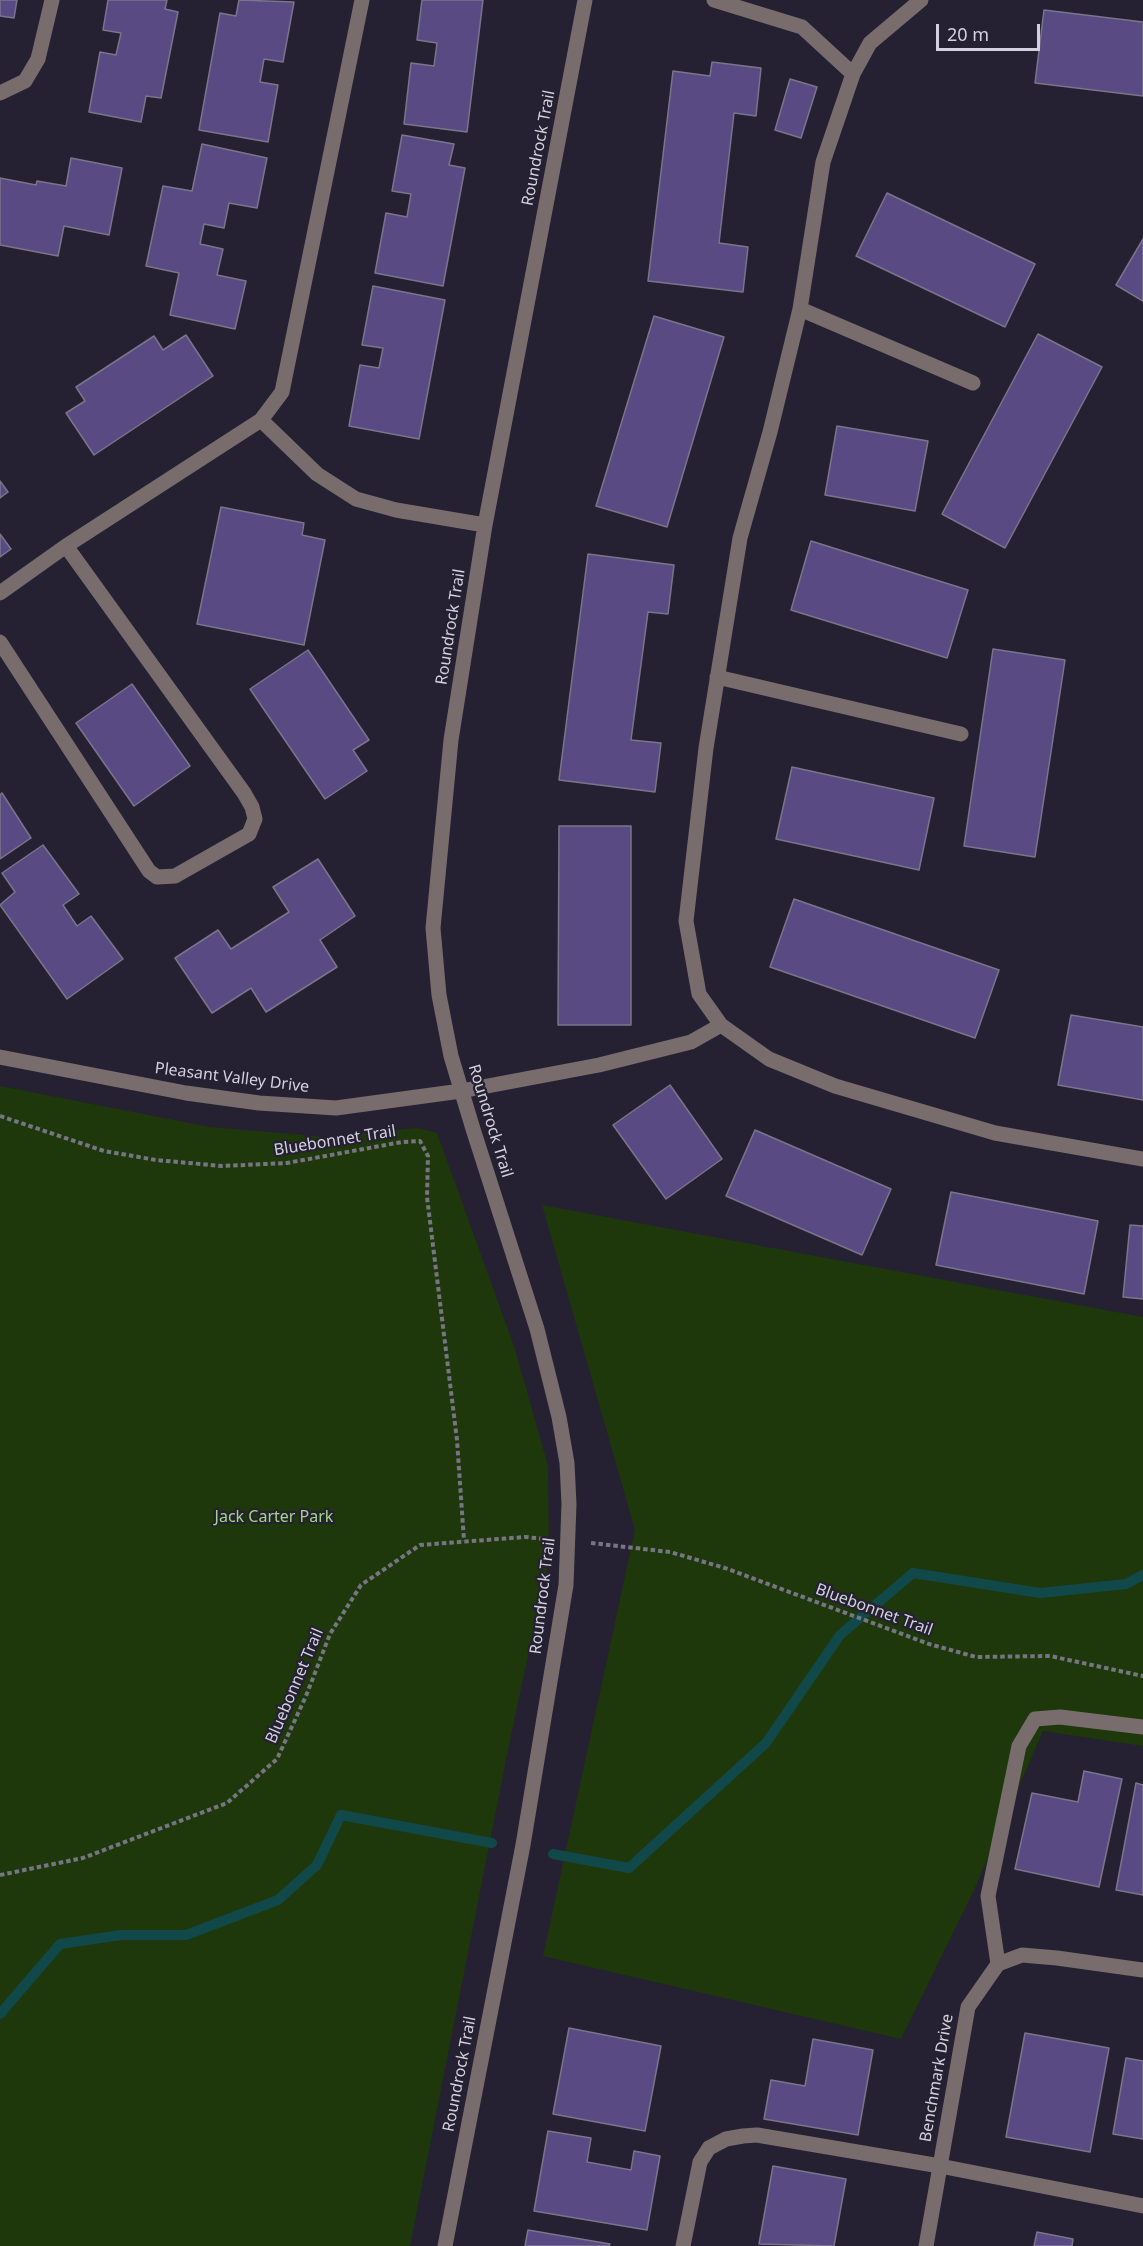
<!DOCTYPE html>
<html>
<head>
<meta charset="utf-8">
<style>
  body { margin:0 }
  #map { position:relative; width:1143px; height:2246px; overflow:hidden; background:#252132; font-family:"Noto Sans",sans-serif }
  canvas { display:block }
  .scale { position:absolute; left:936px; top:24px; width:104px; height:27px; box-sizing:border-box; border:3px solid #d3d1dd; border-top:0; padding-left:8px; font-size:18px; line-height:21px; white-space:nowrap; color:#d3d1dd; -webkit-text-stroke:4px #252132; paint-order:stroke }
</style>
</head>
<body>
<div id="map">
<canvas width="1143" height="2246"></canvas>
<div class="scale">20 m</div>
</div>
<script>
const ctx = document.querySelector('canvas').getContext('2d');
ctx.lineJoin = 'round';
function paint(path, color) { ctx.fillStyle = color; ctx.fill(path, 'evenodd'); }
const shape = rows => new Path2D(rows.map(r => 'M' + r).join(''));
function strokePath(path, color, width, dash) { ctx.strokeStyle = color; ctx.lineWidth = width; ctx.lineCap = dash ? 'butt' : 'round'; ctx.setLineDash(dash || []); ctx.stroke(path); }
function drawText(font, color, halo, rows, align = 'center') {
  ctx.font = font + ' "Noto Sans",sans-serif'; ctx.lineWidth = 4.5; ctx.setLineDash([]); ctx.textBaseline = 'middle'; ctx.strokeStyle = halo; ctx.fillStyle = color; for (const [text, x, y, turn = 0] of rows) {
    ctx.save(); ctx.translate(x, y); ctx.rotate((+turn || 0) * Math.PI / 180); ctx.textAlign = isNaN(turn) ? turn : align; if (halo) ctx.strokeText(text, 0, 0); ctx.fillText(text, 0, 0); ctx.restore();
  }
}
paint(shape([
  [0,1086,210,1127,325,1137,417,1128,437,1133,515,1349,548,1466,549,1559,511,1735,410,2246,0,2246],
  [542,1205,1143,1317,1143,1746,1043,1731,974,1890,901,2039,543,1956,635,1530]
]), '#1e380b');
strokePath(shape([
  [553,1854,629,1868,766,1743,840,1635,913,1573,1040,1593,1126,1584,1143,1575],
  [0,2014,60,1944,121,1935,186,1935,278,1900,317,1865,341,1815,492,1843]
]), '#11494a', 10);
const building = shape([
  [0,0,17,0,14,18,0,16,0,0],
  [108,0,167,0,165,9,178,12,161,98,146,96,141,122,89,112,100,52,116,55,121,33,103,30,108,0],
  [239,0,294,2,283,62,264,59,260,82,278,85,268,142,199,130,220,13,236,16,239,0],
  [422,0,483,0,467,132,404,124,411,63,434,66,437,43,417,40,422,0],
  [1044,10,1143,22,1143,96,1035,83,1044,10],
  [712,62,761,68,756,116,734,113,719,243,748,247,743,292,648,281,673,71,710,76,712,62],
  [790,79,817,87,801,138,775,130,790,79],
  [402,135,454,144,449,165,465,168,443,286,375,273,386,213,407,217,411,194,392,191,402,135],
  [202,144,267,158,257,208,229,203,224,228,204,224,200,244,223,249,217,275,246,281,235,329,170,315,179,273,146,266,163,186,192,191,202,144],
  [71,158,122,168,109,235,64,226,58,256,0,245,0,178,36,185,37,181,66,186,71,158],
  [887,193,1035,264,1005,327,856,256,887,193],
  [1143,239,1143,301,1116,285,1143,239],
  [373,286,445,300,419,439,349,426,360,365,379,368,383,348,362,345,373,286],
  [654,316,724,337,667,527,596,506,654,316],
  [1038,334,1102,367,1005,548,942,514,1038,334],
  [186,335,213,376,94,455,66,413,85,401,76,387,154,336,163,350,186,335],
  [837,426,928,441,915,511,825,495,837,426],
  [0,481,8,492,0,498,0,481],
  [221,507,304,523,302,535,325,540,304,645,197,624,221,507],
  [0,534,11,549,0,557,0,534],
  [811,541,968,590,947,658,791,610,811,541],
  [588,554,674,565,668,614,648,612,631,740,661,743,655,792,559,780,588,554],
  [993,649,1065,660,1035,857,964,846,993,649],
  [308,650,369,740,353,750,367,771,325,799,250,689,308,650],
  [132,684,190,766,134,806,76,723,132,684],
  [792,767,934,798,919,870,776,839,792,767],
  [2,793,31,838,0,859,0,795,2,793],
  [559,826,631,826,631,1025,558,1025,559,826],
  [43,845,79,894,63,905,77,926,91,916,123,959,67,999,0,905,15,892,2,873,43,845],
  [318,859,355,916,320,940,337,967,266,1012,251,988,212,1013,175,958,218,930,231,949,289,912,273,887,318,859],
  [794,899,999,970,975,1038,770,967,794,899],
  [1071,1015,1143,1027,1143,1100,1058,1085,1071,1015],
  [670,1085,722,1159,666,1199,613,1125,670,1085],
  [755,1130,891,1189,862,1255,726,1196,755,1130],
  [951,1192,1098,1221,1084,1294,936,1265,951,1192],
  [1130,1225,1143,1226,1143,1299,1123,1297,1130,1225],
  [1084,1771,1122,1779,1099,1887,1015,1869,1032,1793,1078,1802,1084,1771],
  [1136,1783,1143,1785,1143,1895,1116,1890,1136,1783],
  [569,2028,661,2046,645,2131,553,2114,569,2028],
  [1025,2033,1109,2048,1090,2152,1006,2137,1025,2033],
  [813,2039,873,2050,858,2135,764,2119,771,2080,805,2086,813,2039],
  [1126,2058,1143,2061,1143,2139,1113,2134,1126,2058],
  [548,2131,591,2138,587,2162,631,2170,634,2151,660,2156,647,2230,534,2211,548,2131],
  [773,2166,846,2179,834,2246,759,2244,773,2166],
  [528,2230,610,2244,609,2246,525,2246,528,2230],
  [1037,2232,1073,2239,1072,2246,1034,2246,1037,2232]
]);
paint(building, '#5a4a84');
strokePath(building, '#7a758a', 1.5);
strokePath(shape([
  [0,1116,104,1151,156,1160,222,1166,287,1163,402,1142,420,1141,428,1156,427,1197,457,1440,464,1541],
  [591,1543,670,1552,725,1568,929,1644,976,1657,1050,1656,1143,1676],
  [0,1875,83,1858,227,1803,277,1759,306,1696,330,1634,361,1585,420,1545,525,1537,545,1539]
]), '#777483', 4, [4.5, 3]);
strokePath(shape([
  [714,0,802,27,853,74],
  [921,0,870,43,853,74,823,162,800,309,770,432,740,538,706,748,686,921,699,994,721,1025,769,1059,835,1086,995,1133,1143,1159],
  [0,93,25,81,38,59,52,0],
  [800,309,973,383],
  [261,420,317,474,356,499,396,510,485,525],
  [0,593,66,546,261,420,282,392,362,0],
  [0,642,149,871,157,877,175,876,249,834,255,819,252,807,244,793,66,546],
  [717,677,961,734],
  [0,1057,186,1093,259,1103,336,1108,461,1091,599,1065,691,1042,721,1025],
  [998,1964,988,1896,1019,1746,1035,1719,1060,1717,1143,1727],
  [445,2246,523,1845,566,1585,569,1504,567,1463,559,1417,537,1329,473,1129,451,1056,439,995,433,928,451,740,485,525,585,0],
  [683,2246,700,2162,709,2148,726,2139,743,2136,757,2135,940,2166,1143,2206],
  [926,2246,968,2007,998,1964,1022,1955,1057,1958,1143,1970]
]), '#786c6d', 15);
drawText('16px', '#d3d1dd', '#252132', [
  ["Roundrock Trail",539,148,-79],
  ["Roundrock Trail",451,627,-81],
  ["Pleasant Valley Drive",232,1078,7],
  ["Roundrock Trail",490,1121,73],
  ["Bluebonnet Trail",335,1141,-9],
  ["Roundrock Trail",543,1596,-83],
  ["Bluebonnet Trail",874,1610,20],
  ["Bluebonnet Trail",295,1686,-67],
  ["Roundrock Trail",460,2074,-79],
  ["Benchmark Drive",937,2078,-80]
]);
drawText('16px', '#a2d683', '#252132', [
  ["Jack Carter Park",274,1517]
]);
</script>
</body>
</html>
